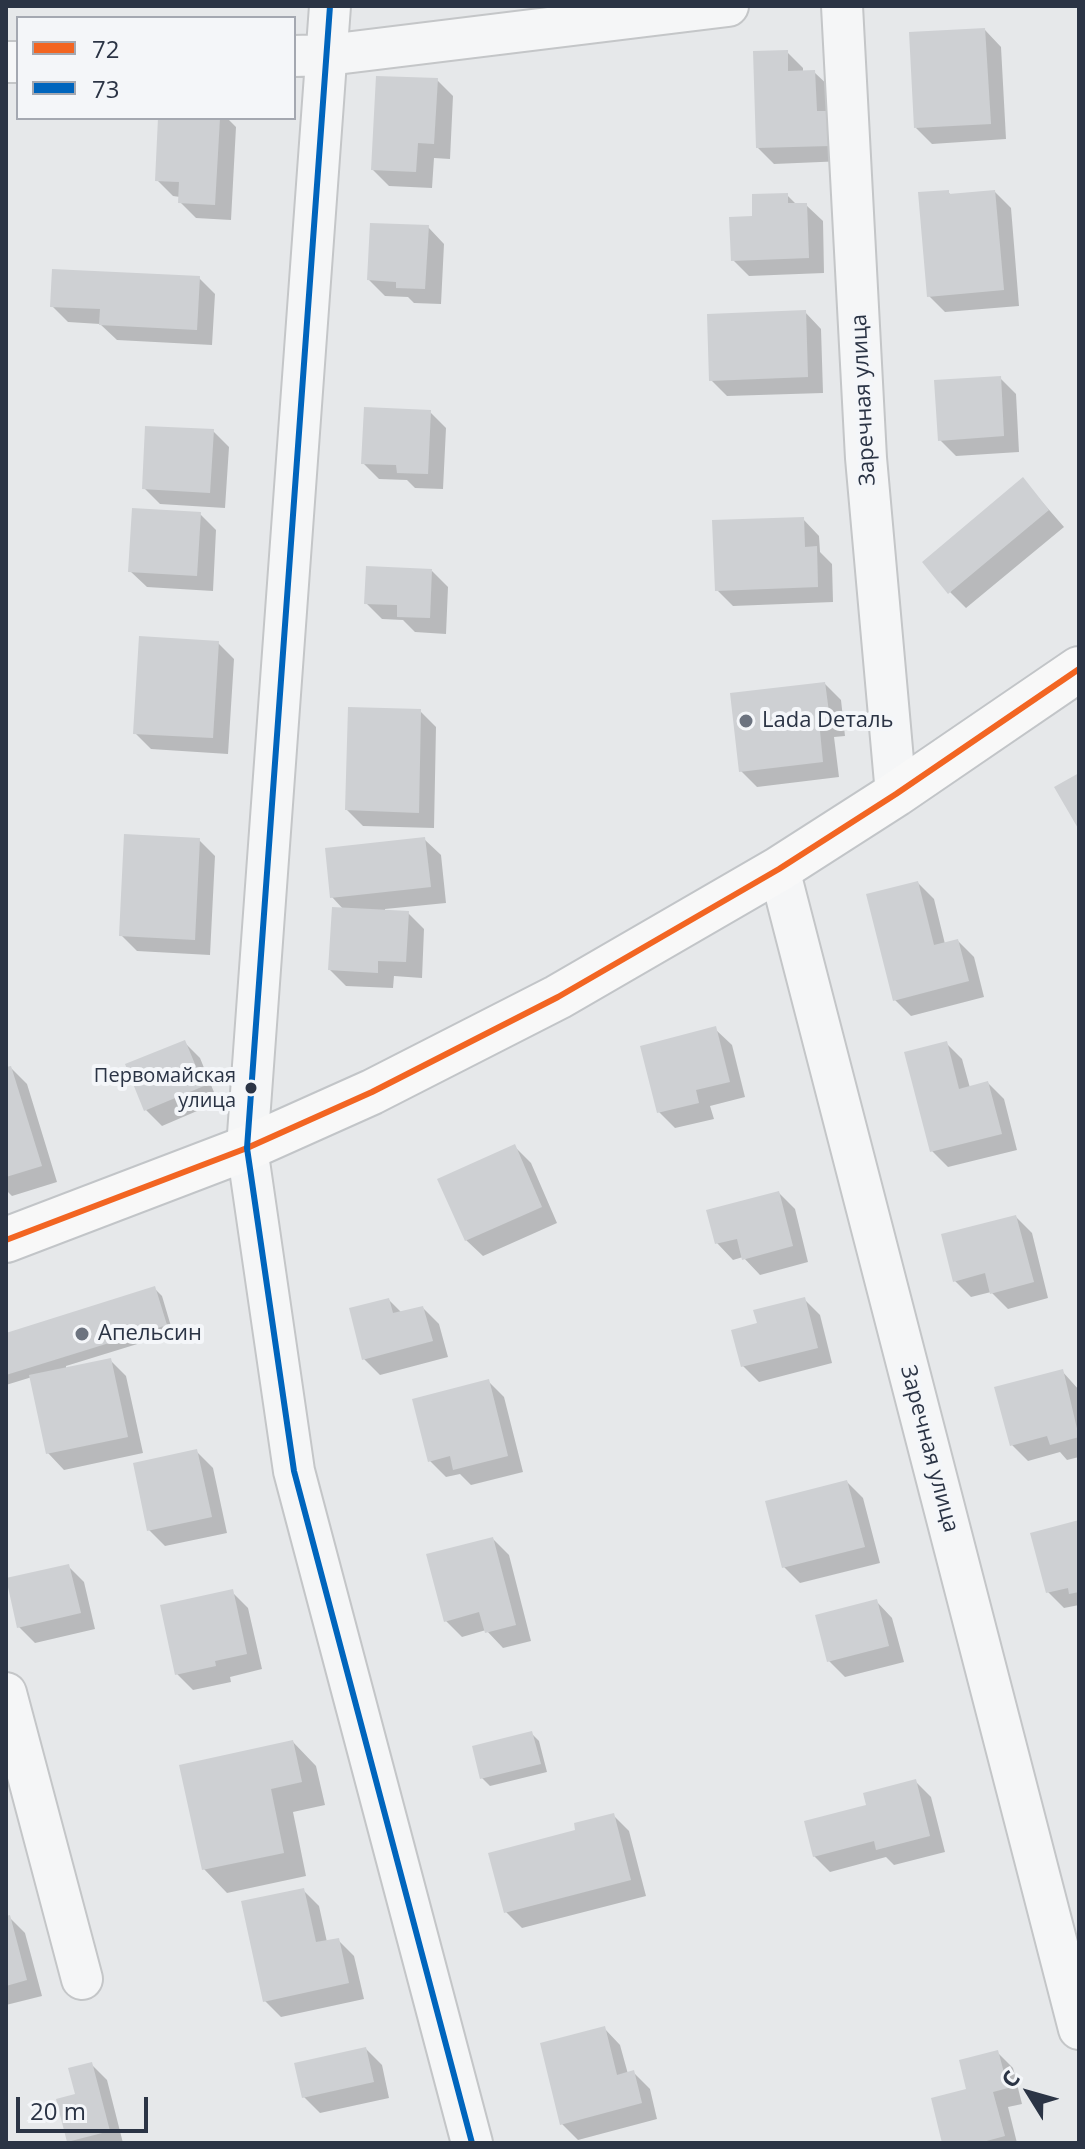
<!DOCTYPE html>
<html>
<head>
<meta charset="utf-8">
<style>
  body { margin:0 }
  #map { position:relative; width:1085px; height:2149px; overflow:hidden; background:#e6e8ea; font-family:"Open Sans",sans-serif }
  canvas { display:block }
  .frame { position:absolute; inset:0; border:8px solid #2b3445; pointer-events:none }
  .legend { position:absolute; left:16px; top:16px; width:280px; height:104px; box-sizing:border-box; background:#f4f6f9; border:2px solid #a4a8b1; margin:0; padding:10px 14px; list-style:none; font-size:24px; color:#2b3445 }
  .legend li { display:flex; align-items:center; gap:16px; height:40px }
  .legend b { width:40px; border:2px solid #a4a8b1 }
  .north { position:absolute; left:989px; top:2053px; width:80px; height:80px; -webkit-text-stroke:6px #f4f6f9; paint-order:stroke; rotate:307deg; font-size:22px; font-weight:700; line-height:32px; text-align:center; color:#2b3445 }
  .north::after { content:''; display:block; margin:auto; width:28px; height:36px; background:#2b3445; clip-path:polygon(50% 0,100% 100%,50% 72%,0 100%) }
  .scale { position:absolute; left:16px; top:2097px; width:132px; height:36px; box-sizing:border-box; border:4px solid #2b3445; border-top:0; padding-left:10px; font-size:24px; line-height:28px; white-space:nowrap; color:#2b3445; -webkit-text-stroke:6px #f4f6f9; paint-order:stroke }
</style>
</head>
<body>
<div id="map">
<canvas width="1085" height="2149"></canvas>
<div class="frame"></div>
<ul class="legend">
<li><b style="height:10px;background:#f26522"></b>72</li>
<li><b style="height:10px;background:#0065bd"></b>73</li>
</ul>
<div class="north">С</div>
<div class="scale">20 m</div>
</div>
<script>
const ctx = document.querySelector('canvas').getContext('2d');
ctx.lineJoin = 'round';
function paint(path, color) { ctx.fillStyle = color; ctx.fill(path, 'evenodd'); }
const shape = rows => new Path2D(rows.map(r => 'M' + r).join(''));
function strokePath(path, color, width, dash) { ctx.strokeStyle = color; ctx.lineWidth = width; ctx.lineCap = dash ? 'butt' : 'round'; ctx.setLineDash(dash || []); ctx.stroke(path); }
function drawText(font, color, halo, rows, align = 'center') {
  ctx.font = font + ' "Open Sans",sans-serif'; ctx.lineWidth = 8; ctx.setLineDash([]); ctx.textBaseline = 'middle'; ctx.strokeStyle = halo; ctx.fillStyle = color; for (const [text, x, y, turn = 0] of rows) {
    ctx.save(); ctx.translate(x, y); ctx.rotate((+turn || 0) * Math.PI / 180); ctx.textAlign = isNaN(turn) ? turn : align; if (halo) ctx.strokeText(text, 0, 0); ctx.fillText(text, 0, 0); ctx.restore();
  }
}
paint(shape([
  [985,30,1001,47,1006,139,932,144,916,128],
  [787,52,803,68,803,72,814,72,831,88,844,161,774,164,758,148],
  [437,80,453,96,450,159,434,158,432,188,389,186,373,170],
  [160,118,227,118,236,127,231,220,196,218,180,202,180,197,173,196,157,180],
  [948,192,952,196,995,192,1011,208,1019,306,945,312,929,296],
  [787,195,797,205,806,205,823,221,824,273,749,276,733,260,754,218],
  [428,227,444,244,441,304,414,303,408,297,385,296,369,280],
  [199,278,215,294,212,345,117,340,100,324,68,322,52,306],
  [805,312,821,329,823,393,727,396,711,380],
  [1000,378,1016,394,1019,452,956,456,940,440],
  [430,412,446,428,443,489,415,488,407,480,379,479,363,463],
  [213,431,229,447,225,508,160,504,144,488],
  [1023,480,1064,527,966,608,950,592],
  [200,514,216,530,213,591,147,587,130,571],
  [803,519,819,536,820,552,832,564,833,602,733,606,717,590],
  [432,571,448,587,446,634,415,632,403,620,382,619,366,603],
  [218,643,234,659,228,754,151,749,135,733],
  [825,684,841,700,845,736,834,737,839,777,757,787,741,771],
  [420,711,436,727,434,828,363,826,347,810],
  [424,839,441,855,446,903,385,909,385,912,408,913,424,929,422,978,394,976,393,988,346,986,330,970,344,910,332,897],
  [199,840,215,856,210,955,137,951,121,935],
  [918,883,934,899,945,944,958,941,974,957,984,997,911,1016,895,1000],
  [715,1029,732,1045,745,1097,710,1106,714,1119,675,1128,659,1112],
  [184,1042,200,1058,218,1102,162,1126,146,1110],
  [946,1043,962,1059,970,1088,988,1083,1004,1099,1017,1150,948,1167,932,1151],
  [11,1068,27,1084,57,1182,12,1196,6,1190,6,1069],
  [515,1147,531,1163,557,1223,483,1256,466,1240],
  [779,1193,795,1209,808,1262,760,1275,743,1257,733,1260,717,1243],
  [1016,1217,1032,1233,1048,1298,1008,1309,991,1292,971,1297,955,1281],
  [154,1288,162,1296,173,1333,66,1366,66,1369,110,1360,126,1376,143,1453,64,1470,48,1453,32,1377,6,1385,6,1335],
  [804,1299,820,1315,832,1363,759,1382,743,1366],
  [389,1300,402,1313,423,1308,439,1324,448,1357,380,1375,364,1359],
  [1062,1371,1079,1390,1079,1457,1067,1460,1060,1452,1028,1461,1012,1445],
  [488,1381,504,1397,523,1472,471,1485,460,1474,446,1477,430,1461],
  [197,1452,213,1468,227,1533,165,1546,149,1530],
  [847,1482,863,1498,880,1563,800,1583,784,1567],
  [1079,1522,1079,1605,1064,1608,1048,1592],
  [493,1539,509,1555,531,1641,503,1648,486,1630,462,1637,445,1620],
  [68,1566,84,1582,95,1629,35,1643,19,1627],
  [232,1592,248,1608,262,1669,230,1677,231,1682,193,1690,177,1674],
  [876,1601,892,1618,904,1662,845,1677,829,1661],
  [531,1733,539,1741,547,1772,490,1786,482,1778],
  [293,1742,316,1766,325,1805,293,1812,306,1876,227,1893,204,1869],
  [915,1781,931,1797,945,1852,894,1865,886,1857,830,1872,814,1856,869,1807],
  [613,1815,629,1831,646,1896,522,1928,506,1912,578,1832],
  [303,1890,319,1906,327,1942,338,1940,354,1956,364,1999,281,2017,265,2001],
  [9,1917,25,1933,42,1996,6,2005,6,1918],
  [604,2028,620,2045,628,2074,634,2073,650,2089,657,2119,578,2140,562,2124],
  [366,2049,382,2065,389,2098,320,2113,304,2097],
  [997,2052,1013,2068,1022,2104,1008,2107,1017,2143,944,2143,969,2091],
  [91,2064,107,2080,123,2143,71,2143,69,2141]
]), '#0003');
paint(shape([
  [985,28,991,124,914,128,909,32],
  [788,50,788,71,815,70,817,111,828,111,829,146,756,148,753,51],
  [376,76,438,78,434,144,418,143,416,172,371,170],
  [158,118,220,118,215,205,178,203,179,182,155,181],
  [949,190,949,194,995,190,1004,290,927,297,918,192],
  [788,193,788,203,807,203,809,258,731,261,729,217,752,216,752,194],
  [370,223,429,225,425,289,396,288,396,282,367,280],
  [52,269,200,276,197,330,99,325,100,309,50,307],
  [806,310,808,377,709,381,707,314],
  [1001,376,1004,436,938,441,934,380],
  [364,407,431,410,428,474,397,473,396,465,361,464],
  [145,426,214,429,210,493,142,489],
  [1023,477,1049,510,948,594,922,562],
  [132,508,201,512,197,576,128,572],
  [804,517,805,547,817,546,818,587,715,591,712,520],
  [366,566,432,569,430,618,397,617,397,605,364,604],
  [139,636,219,641,213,738,133,734],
  [825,682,830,720,819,721,823,762,739,772,730,693],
  [348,707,421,709,419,813,345,810],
  [1079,773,1079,830,1054,787],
  [124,834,200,838,195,940,119,936],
  [425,837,431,887,330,898,325,848],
  [918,881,934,945,958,939,969,981,893,1001,866,894],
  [332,907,409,911,406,962,378,961,378,973,328,970],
  [716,1026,730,1082,696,1090,699,1103,657,1113,640,1046],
  [185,1040,204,1086,144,1111,125,1064],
  [947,1041,959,1089,988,1081,1002,1134,930,1152,904,1052],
  [11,1066,42,1166,6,1177,6,1067],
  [515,1144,542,1207,465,1241,437,1179],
  [779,1191,793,1246,742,1260,737,1239,715,1244,706,1210],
  [1016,1215,1034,1282,990,1294,985,1273,953,1282,941,1234],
  [155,1286,167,1325,6,1375,6,1333],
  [805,1297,818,1348,741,1367,731,1330,757,1323,753,1310],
  [389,1298,393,1313,423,1306,433,1341,362,1360,349,1308],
  [111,1358,128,1437,46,1454,29,1375],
  [1063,1369,1079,1437,1050,1445,1047,1436,1010,1446,994,1387],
  [489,1379,508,1456,453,1470,450,1456,428,1462,412,1399],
  [197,1449,212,1517,147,1531,133,1463],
  [847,1480,865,1547,782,1568,765,1501],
  [1079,1520,1079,1592,1069,1594,1068,1588,1046,1593,1030,1533],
  [493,1537,516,1625,485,1633,479,1612,444,1622,426,1554],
  [69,1564,81,1613,17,1628,6,1578],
  [233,1589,247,1654,215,1661,216,1666,175,1675,160,1605],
  [877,1599,889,1646,827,1662,815,1615],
  [532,1731,541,1764,480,1779,472,1746],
  [293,1740,302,1782,271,1789,284,1853,202,1870,179,1765],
  [916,1779,930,1836,876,1850,874,1841,813,1857,804,1821,866,1805,863,1793],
  [614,1813,631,1880,504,1913,488,1853,575,1830,574,1823],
  [304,1888,316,1942,339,1938,349,1983,263,2002,241,1901],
  [10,1915,27,1980,6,1986,6,1916],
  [605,2026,617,2075,634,2070,642,2103,560,2125,540,2043],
  [366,2047,374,2082,302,2098,294,2063],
  [998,2050,1008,2088,993,2092,1005,2136,979,2143,942,2143,931,2098,966,2089,959,2060],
  [92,2062,110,2131,67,2142,56,2099,75,2094,68,2068]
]), '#ced0d3');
const minor = shape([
  [330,6,247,1148,294,1471,472,2143],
  [842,6,866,458,896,794],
  [294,56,328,55,728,6],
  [6,62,18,62],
  [779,869,1079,2029],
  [6,1693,82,1979]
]);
const primary = shape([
  [6,1240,247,1148,372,1092,558,997,779,869,896,794,1079,669]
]);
strokePath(minor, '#c4c6c8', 44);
strokePath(primary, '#c2c5c8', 48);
strokePath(minor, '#f5f6f7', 40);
strokePath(primary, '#f8f8f8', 44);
strokePath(shape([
  [6,1240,247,1148,372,1092,558,997,779,869,896,794,1079,669]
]), '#f26522', 6);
strokePath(shape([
  [330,6,247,1148,294,1471,472,2143]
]), '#0065bd', 6);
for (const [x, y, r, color] of [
  [746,721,8,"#6c737f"],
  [251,1088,7,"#2b3445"],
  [82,1334,8,"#6c737f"]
]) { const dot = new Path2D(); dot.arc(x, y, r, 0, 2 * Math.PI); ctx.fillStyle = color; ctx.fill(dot); strokePath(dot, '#f4f6f9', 3); }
drawText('20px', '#2b3445', '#f4f6f9', [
  ["Первомайская",236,1076],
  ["улица",236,1101]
], 'right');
drawText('22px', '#2b3445', '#f4f6f9', [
  ["Заречная улица",864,400,-93],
  ["Заречная улица",929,1449,75]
]);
drawText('22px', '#2b3445', '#f4f6f9', [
  ["Lada Dеталь",762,721],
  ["Апельсин",98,1334]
], 'left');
</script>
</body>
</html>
